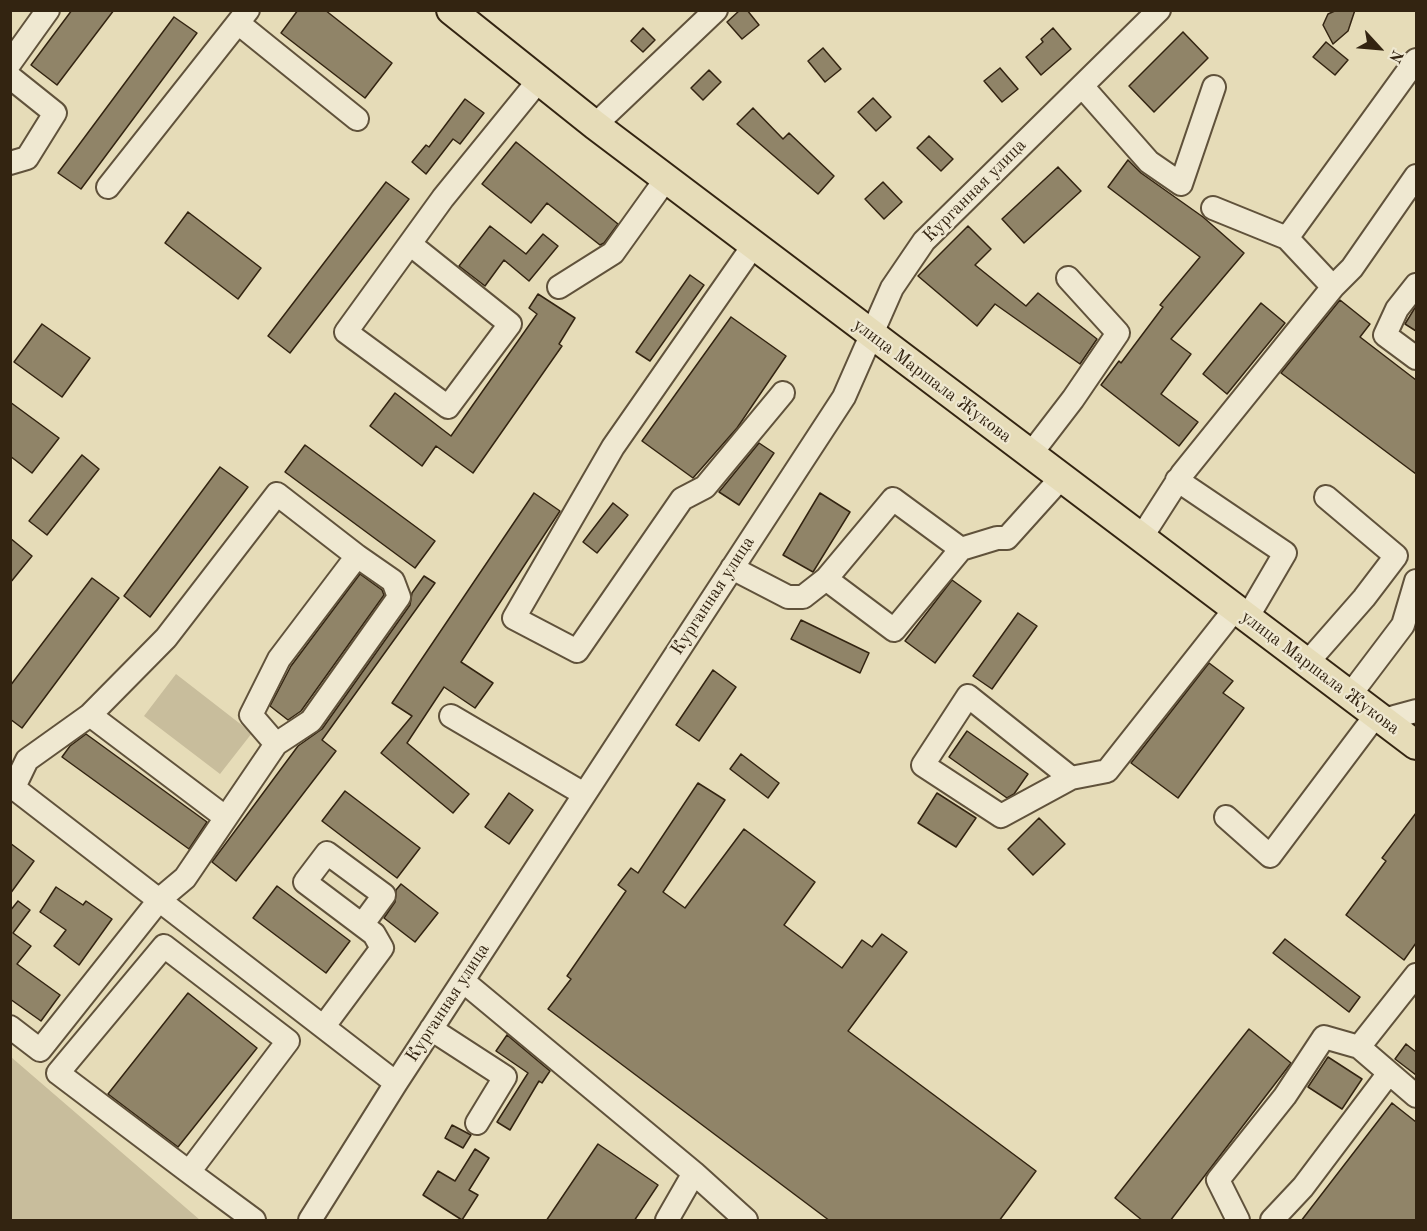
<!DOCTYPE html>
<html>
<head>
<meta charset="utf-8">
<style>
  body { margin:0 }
  #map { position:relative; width:1427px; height:1231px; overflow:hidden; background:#e6dcb8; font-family:"Old Standard TT",serif }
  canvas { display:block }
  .frame { position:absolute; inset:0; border:12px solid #332411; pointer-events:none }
  .north { position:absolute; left:1349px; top:18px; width:60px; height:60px; -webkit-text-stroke:4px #efe8d1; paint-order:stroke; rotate:116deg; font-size:16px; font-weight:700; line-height:24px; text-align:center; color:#332411 }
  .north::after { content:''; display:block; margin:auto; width:21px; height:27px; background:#332411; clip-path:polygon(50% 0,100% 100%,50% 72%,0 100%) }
</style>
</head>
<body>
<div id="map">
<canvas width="1427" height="1231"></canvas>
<div class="frame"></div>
<div class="north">N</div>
</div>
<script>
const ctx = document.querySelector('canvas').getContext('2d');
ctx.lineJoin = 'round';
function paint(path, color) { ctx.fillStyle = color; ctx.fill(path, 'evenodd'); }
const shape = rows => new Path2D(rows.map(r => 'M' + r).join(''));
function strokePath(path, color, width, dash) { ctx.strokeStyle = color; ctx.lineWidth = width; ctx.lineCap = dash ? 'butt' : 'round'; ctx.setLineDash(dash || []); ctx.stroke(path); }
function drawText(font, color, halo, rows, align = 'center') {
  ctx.font = font + ' "Old Standard TT",serif'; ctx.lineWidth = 4.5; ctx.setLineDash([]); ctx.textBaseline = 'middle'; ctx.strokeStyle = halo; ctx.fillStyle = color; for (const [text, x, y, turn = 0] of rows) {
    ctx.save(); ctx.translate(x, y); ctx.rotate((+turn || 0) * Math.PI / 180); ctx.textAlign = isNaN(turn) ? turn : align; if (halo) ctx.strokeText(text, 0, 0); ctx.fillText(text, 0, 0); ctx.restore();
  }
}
paint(shape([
  [176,674,252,733,220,774,144,716],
  [10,1057,11,1057,200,1220,11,1220]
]), '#c8bd9c');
const building = shape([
  [72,10,114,10,57,85,31,65,72,10],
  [298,10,325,10,392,63,365,98,281,33,298,10],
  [740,10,747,10,759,25,742,39,727,22,740,10],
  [1337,10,1355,10,1348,31,1333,44,1323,25,1328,14,1337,10],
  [174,17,197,33,81,189,58,173,174,17],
  [643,28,655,40,643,52,631,41,643,28],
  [1053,28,1071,49,1041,75,1026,57,1043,42,1041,39,1053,28],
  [1183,32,1208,58,1154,112,1129,86,1183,32],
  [1326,42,1348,60,1335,75,1313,57,1326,42],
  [823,48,841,69,825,82,808,61,823,48],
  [1000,68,1018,89,1002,102,984,81,1000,68],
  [709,70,721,82,703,100,691,88,709,70],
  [873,98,891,117,876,131,858,112,873,98],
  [465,99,484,113,460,144,453,139,426,174,412,162,426,145,429,147,465,99],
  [753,108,783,139,789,133,834,176,818,194,737,124,753,108],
  [929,136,953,159,941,171,917,148,929,136],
  [516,142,618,224,604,243,600,245,547,203,531,223,482,184,516,142],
  [1128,160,1141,173,1203,217,1244,253,1171,339,1191,354,1161,394,1198,422,1179,446,1101,385,1119,361,1121,363,1163,307,1160,305,1200,257,1108,187,1128,160],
  [1058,167,1081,191,1024,243,1002,219,1058,167],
  [386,182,409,199,290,353,268,336,386,182],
  [883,182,902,202,884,219,865,199,883,182],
  [188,212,261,268,238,299,165,243,188,212],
  [490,226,526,254,543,234,558,246,529,281,504,260,485,286,459,266,490,226],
  [968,226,991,249,975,265,1026,306,1038,293,1097,339,1080,364,995,304,977,326,918,276,968,226],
  [690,275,704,285,650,361,636,352,690,275],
  [538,294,575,318,559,344,562,346,473,473,436,446,422,466,370,426,395,393,451,436,537,314,529,308,538,294],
  [1340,300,1370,324,1360,337,1416,380,1416,474,1281,373,1340,300],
  [1261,303,1285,323,1227,394,1203,374,1261,303],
  [1416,306,1416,331,1405,324,1416,306],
  [731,317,786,356,737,428,693,478,642,441,731,317],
  [42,324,90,358,62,397,14,362,42,324],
  [10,402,59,438,32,473,10,456,10,402],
  [759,443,774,453,739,505,719,492,759,443],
  [305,445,435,541,415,568,285,472,305,445],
  [82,455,99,469,47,535,29,521,82,455],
  [220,467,248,487,150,617,124,596,220,467],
  [534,493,560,511,461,662,493,683,475,708,444,687,407,743,469,794,453,813,381,753,412,716,392,703,534,493],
  [820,493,850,512,813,572,783,555,820,493],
  [613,503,628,515,597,553,583,542,613,503],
  [10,538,32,556,10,583,10,538],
  [360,574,382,590,384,595,301,711,288,720,270,706,291,666,360,574],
  [424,576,435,583,322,740,336,751,236,881,212,862,298,746,322,729,410,605,412,593,424,576],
  [92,578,119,598,22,728,10,719,10,686,92,578],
  [952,580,981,601,935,663,905,641,952,580],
  [1018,613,1037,626,992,689,973,676,1018,613],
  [801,620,869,653,860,673,791,639,801,620],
  [1209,663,1233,681,1223,693,1244,708,1178,798,1131,763,1209,663],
  [713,670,736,687,699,741,676,725,713,670],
  [967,731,1028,774,1014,794,1007,798,949,757,967,731],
  [86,734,207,822,189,849,62,757,70,746,86,734],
  [741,754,779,783,768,798,730,769,741,754],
  [698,783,725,800,663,892,685,908,744,829,815,882,784,925,842,968,862,940,872,947,882,934,907,952,848,1031,1036,1171,999,1221,830,1221,548,1009,571,979,567,976,626,891,618,885,631,868,638,873,698,783],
  [345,791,420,848,397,878,322,821,345,791],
  [509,793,533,810,509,844,485,827,509,793],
  [937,793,976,818,956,847,918,823,937,793],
  [1416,813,1416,943,1404,960,1346,915,1386,861,1382,858,1416,813],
  [1039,818,1065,844,1033,875,1008,849,1039,818],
  [10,843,34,861,10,894,10,843],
  [401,884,438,913,415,942,384,918,395,902,396,890,401,884],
  [277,886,350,941,326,973,253,918,277,886],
  [56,887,83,905,86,901,112,919,79,965,54,946,66,930,40,912,56,887],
  [18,901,30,910,13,933,31,946,17,964,60,995,41,1021,10,999,10,911,18,901],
  [1285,939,1360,997,1349,1012,1273,953,1285,939],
  [188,993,257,1048,178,1147,108,1094,188,993],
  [1249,1029,1291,1063,1170,1221,1143,1221,1115,1198,1249,1029],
  [507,1035,550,1071,542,1083,539,1081,510,1130,497,1122,528,1073,496,1051,507,1035],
  [1406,1044,1416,1052,1416,1075,1395,1059,1406,1044],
  [1328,1057,1362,1079,1342,1109,1308,1087,1328,1057],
  [1392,1103,1416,1122,1416,1221,1301,1221,1392,1103],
  [452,1125,471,1135,463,1148,445,1138,452,1125],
  [598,1144,658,1185,634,1221,546,1221,598,1144],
  [475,1149,489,1158,469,1190,478,1195,462,1220,423,1195,438,1171,455,1181,475,1149]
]);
paint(building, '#908468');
strokePath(building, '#332411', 1.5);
const minor = shape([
  [238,23,357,119],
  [10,63,48,10],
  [10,77,55,113,27,158,10,163],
  [1082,86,1149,162,1181,184,1214,87],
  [595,125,716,10],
  [108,187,248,10],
  [1213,208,1287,238],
  [410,244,510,324,448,407,346,332,443,198,539,80],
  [753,246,613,447,514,618,577,651,682,499,705,487,783,393],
  [1416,285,1397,309,1385,335,1416,358],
  [559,287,613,253,666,179],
  [1333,287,1287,238,1416,60],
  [1030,455,1073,399,1118,333,1068,278],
  [1177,480,1285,553,1247,618],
  [1141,538,1182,474,1333,287,1352,268,1416,176],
  [732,568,788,597,803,597,826,579,893,499,961,549],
  [826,579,894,630,961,549,997,538,1007,538,1061,478],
  [1307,663,1364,598,1396,556,1326,497],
  [1350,695,1403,625,1416,581],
  [451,716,584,794],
  [1383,720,1416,711],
  [1071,778,968,696,923,765,1001,816,1071,778,1107,771,1235,609],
  [10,785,396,1083],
  [14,787,27,760,90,715],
  [225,817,90,715,166,638,277,494,357,556],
  [1226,817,1270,856,1376,715],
  [1416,975,1359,1047,1416,1096],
  [463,981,694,1173,667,1220],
  [324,1026,382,948,374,934,305,882,327,853,384,895,362,925],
  [10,1027,40,1050,160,899,185,878,276,744,251,715,279,659,357,556,393,581,399,597,311,721,276,744],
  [431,1029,505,1077,477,1123],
  [189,1172,288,1041,164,946,58,1073,189,1172,254,1220],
  [694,1173,746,1220],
  [310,1220,396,1083,844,397,892,288,924,241,1159,10],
  [1238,1220,1218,1180,1285,1096,1324,1037,1359,1047],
  [1272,1220,1303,1187,1389,1073]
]);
const major = shape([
  [451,10,595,125,1416,745]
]);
strokePath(minor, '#60523b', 26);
strokePath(major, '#332411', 32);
strokePath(minor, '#efe8d1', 22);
strokePath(major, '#e6dcb8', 28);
drawText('18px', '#332411', '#efe8d1', [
  ["Курганная улица",975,191,-45],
  ["улица Маршала Жукова",932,381,37],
  ["Курганная улица",713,596,-57],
  ["улица Маршала Жукова",1320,673,37],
  ["Курганная улица",448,1003,-57]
]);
</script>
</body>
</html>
